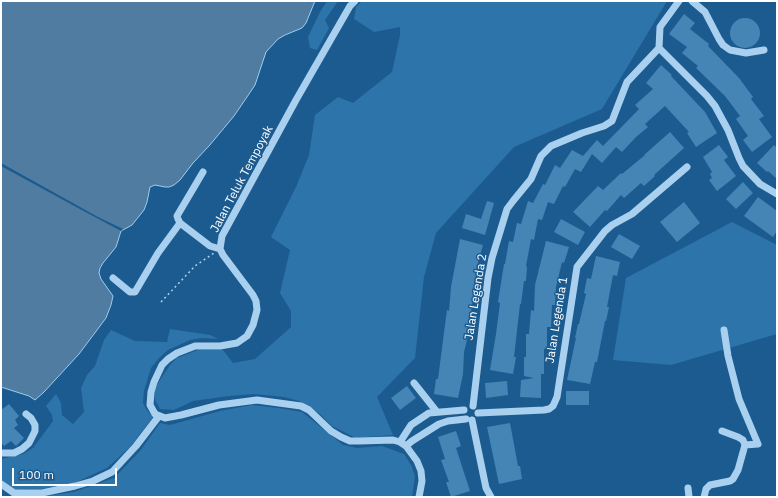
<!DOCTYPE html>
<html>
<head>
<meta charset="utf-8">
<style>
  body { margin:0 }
  #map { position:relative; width:778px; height:498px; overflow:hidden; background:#1c5b8f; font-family:"IBM Plex Sans",sans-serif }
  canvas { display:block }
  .frame { position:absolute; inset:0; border:2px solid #fff; pointer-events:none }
  .scale { position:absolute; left:12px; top:468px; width:105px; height:18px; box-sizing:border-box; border:2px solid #fff; border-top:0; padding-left:5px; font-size:12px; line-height:14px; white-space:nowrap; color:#fff; -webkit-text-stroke:3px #1c5b8f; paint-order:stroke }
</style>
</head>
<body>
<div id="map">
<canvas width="778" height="498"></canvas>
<div class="frame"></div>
<div class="scale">100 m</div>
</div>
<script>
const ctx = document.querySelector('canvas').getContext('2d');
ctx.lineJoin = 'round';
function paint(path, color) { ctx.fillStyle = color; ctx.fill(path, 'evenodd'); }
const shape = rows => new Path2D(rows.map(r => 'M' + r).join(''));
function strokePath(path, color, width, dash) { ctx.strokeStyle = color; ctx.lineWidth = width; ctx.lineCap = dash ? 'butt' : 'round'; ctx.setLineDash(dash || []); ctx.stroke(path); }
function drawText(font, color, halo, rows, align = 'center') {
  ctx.font = font + ' "IBM Plex Sans",sans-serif'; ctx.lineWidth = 3; ctx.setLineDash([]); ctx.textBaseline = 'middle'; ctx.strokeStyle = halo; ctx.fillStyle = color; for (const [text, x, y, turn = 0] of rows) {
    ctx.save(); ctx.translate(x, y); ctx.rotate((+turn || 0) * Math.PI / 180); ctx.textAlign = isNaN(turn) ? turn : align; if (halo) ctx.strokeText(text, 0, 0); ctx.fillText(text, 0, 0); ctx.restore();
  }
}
paint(shape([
  [327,1,338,1,325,20,329,28,317,50,310,48,308,37,320,12],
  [362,1,667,1,602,109,514,147,436,233,424,277,415,358,377,397,393,435,356,438,332,426,321,415,310,407,299,401,284,397,254,394,229,396,193,401,174,410,160,409,155,400,154,389,170,365,177,358,198,350,223,350,233,363,255,359,291,327,291,311,280,293,290,250,271,237,296,187,309,155,315,115,338,97,353,103,392,72,400,35,400,27,374,32,354,19,356,7],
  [732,222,777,245,777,334,671,365,613,360,626,278],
  [170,329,210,335,218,339,202,338,190,340,168,350,160,357,151,368,144,391,143,403,146,409,153,417,130,447,107,468,72,484,41,489,15,490,1,480,1,459,23,454,33,448,53,421,52,415,46,406,56,394,61,403,62,415,73,424,84,412,81,388,87,375,95,366,104,340,111,330,135,341,167,342],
  [252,405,278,408,302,412,343,445,357,448,382,446,404,454,411,465,415,476,412,497,40,497,74,492,114,478,140,451,160,423,170,425,220,411]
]), '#2c74aa');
const water = shape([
  [1,1,315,1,306,23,302,28,285,35,278,39,266,52,255,85,249,94,234,116,209,146,193,163,180,180,174,185,169,187,165,187,155,185,150,187,147,202,144,210,132,225,121,231,116,247,103,263,100,268,99,273,101,279,113,296,111,305,106,318,79,354,44,392,35,400,29,396,1,387,1,1]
]);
paint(water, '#4f7ca0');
strokePath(water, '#9ccdf0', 1);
paint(shape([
  [1,163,98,217,123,229,121,231,78,208,1,166]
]), '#1c5b8f');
paint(shape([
  [684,14,695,23,690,29,709,44,708,46,739,78,753,97,751,99,764,116,759,119,772,137,752,152,743,140,748,136,736,119,740,116,725,96,696,68,698,66,682,53,687,47,669,34],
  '730 33a15 15 0 1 1 30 0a15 15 0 1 1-30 0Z',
  [661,65,672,75,671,76,705,112,717,133,696,147,687,133,689,132,665,106,645,124,648,127,636,137,622,152,616,147,602,163,592,154,581,172,575,169,565,187,563,186,554,204,548,202,542,220,538,219,534,240,531,239,526,266,527,267,526,281,524,281,521,304,520,304,514,357,516,357,513,374,490,370,496,334,500,303,498,302,504,264,505,264,509,241,513,242,517,223,521,224,528,201,533,203,543,184,545,185,555,165,560,168,572,150,583,156,597,140,603,146,639,109,635,105,653,89,646,83],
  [670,132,684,148,654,175,655,176,644,186,641,183,624,198,621,195,607,211,605,210,590,227,573,212,598,186,603,190,621,173,622,174,645,155,644,155],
  [719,145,728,157,724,160,736,176,717,191,709,180,712,178,710,174,712,172,703,157],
  [774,145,777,148,777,179,768,171,767,172,757,163],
  [743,182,753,193,736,209,726,199],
  [758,197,777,211,777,231,773,237,744,216],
  [487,201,494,203,485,235,462,228,466,214,481,219],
  [684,202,700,223,677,242,660,222],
  [561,219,585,232,578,245,554,232],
  [619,234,640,246,632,259,611,247],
  [460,239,483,245,477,266,468,336,464,352,463,374,458,398,434,394,436,379,438,379,445,325,447,310,449,311,451,287],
  [546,241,569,247,564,263,562,262,556,287,555,305,552,305,551,327,547,327,547,349,544,349,544,374,541,374,541,398,520,397,521,380,534,378,524,376,524,357,526,357,526,334,529,334,531,310,534,311,535,285],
  [596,256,620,262,617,276,613,275,607,307,609,307,606,321,605,321,597,362,595,362,590,384,567,380,576,338,575,338,578,324,579,324,586,294,584,293,587,278,591,279],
  [507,381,508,395,486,398,485,383],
  [407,386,416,398,400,410,391,398],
  [566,391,589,391,589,405,566,405],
  [9,404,19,416,15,420,18,425,14,428,24,438,16,446,11,441,4,446,1,442,1,410],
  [510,423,518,466,520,466,522,479,499,484,487,427],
  [456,431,461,446,456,448,470,491,451,497,446,482,449,482,441,460,445,459,438,437]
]), '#4485b6');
strokePath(shape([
  [161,302,195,266,214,253]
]), '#a9d0ee', 1.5, [2, 3]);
strokePath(shape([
  [355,1,350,6,296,100,222,236,220,249,223,255,253,295,256,301,257,310,253,325,247,336,237,343,220,346,195,346,177,353,168,359,162,365,154,382,151,392,150,405,155,414,165,418,181,415,219,405,257,400,301,406,309,410,331,431,341,437,350,441,359,441,393,440,400,442,406,446,417,461,421,471,422,481,419,497],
  [692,1,705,12,719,39,723,45,730,50,746,53,764,50],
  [659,48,707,96,715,106,728,130,739,158,743,166,760,184,777,194],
  [659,48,660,27,679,1],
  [203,172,177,216,178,219,180,223,210,246,220,249],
  [113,278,130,292,135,292,158,253,180,223],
  [724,330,728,356,739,399,758,444,745,445],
  [414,383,437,412],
  [473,406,488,278,492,258,507,209,513,201,531,179,541,156,551,146,582,133,604,126,612,121,627,82,659,48],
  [478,413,544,410,549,409,553,406,557,397,577,267,605,231,612,225,632,214,687,167],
  [472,420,486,488,491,497],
  [400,442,411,425,429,413,464,410],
  [406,446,412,441,439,424,448,421,466,419],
  [1,453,14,453,22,449,29,443,35,431,35,425,31,418,26,414],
  [1,484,14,493,42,493,75,486,93,481,112,472,136,446,159,416],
  [688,488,689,497],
  [704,497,706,489,710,485,730,481,733,479,738,470,745,445,743,440,738,437,722,431]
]), '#a9d0ee', 7);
drawText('12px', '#fff', '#1c5b8f', [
  ["Jalan Teluk Tempoyak",242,179,-62],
  ["Jalan Legenda 2",476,297,-81],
  ["Jalan Legenda 1",557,320,-81]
]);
</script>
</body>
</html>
